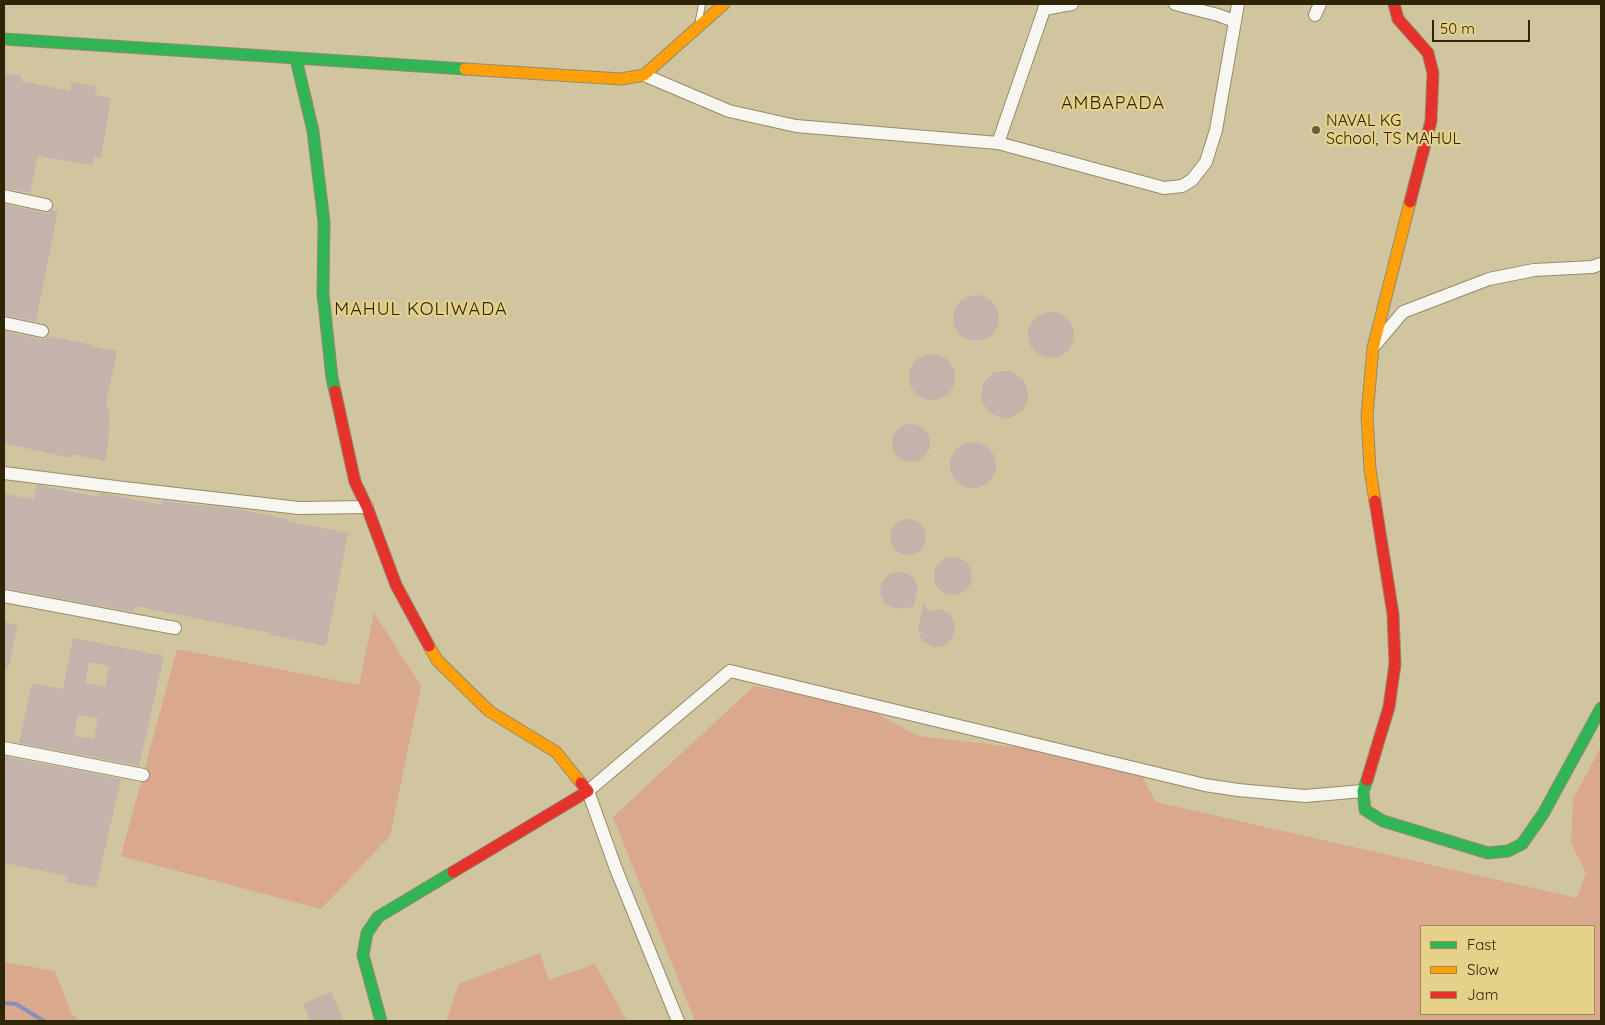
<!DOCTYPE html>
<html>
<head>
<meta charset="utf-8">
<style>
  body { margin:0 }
  #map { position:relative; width:1605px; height:1025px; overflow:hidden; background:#d0c59e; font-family:Quicksand,sans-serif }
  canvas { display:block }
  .frame { position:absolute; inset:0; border:5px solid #2d2506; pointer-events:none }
  .legend { position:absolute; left:1420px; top:925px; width:175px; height:90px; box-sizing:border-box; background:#e5d189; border:1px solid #9b8c55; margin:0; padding:6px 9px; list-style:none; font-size:15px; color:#2d2506 }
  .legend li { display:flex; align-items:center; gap:10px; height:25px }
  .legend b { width:25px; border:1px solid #9b8c55 }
  .scale { position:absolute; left:1432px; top:20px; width:98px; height:22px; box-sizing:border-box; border:2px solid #2d2506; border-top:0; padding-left:6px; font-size:15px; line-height:18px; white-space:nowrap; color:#2d2506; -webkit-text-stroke:4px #e5d189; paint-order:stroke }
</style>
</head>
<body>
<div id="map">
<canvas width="1605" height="1025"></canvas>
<div class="frame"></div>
<ul class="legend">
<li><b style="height:6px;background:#30b455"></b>Fast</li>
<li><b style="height:6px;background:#ff9f0a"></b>Slow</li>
<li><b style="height:6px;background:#e5322d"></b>Jam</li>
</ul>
<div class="scale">50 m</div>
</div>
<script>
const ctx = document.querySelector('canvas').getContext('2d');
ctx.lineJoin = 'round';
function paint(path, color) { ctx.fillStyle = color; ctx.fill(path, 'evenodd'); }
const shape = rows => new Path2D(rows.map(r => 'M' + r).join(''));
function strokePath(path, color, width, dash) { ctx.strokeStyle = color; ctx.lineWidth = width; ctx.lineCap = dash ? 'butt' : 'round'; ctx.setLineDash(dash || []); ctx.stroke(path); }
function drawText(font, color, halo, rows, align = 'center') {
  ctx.font = font + ' Quicksand,sans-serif'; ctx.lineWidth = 4.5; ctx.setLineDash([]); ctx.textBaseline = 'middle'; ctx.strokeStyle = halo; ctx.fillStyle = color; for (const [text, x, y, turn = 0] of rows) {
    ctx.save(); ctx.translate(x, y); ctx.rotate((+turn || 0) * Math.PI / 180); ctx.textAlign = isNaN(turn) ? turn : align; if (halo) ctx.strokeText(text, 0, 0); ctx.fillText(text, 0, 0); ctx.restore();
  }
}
paint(shape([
  [374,613,421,686,390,836,321,909,121,856,177,649,359,685],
  [754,686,865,707,918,736,1039,750,1142,776,1156,802,1577,898,1586,873,1571,843,1573,799,1601,747,1601,1021,695,1021,613,817],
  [1421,926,1594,926,1594,1014,1421,1014],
  [540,953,549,980,595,964,627,1021,446,1021,459,984],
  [4,962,55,971,71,1013,80,1021,4,1021]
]), '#daa88c');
strokePath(shape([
  [4,1003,16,1004,44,1021]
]), '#8990bc', 4);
paint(shape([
  [4,73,22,76,21,81,70,91,72,82,96,87,95,95,111,98,101,158,94,157,92,165,38,156,30,193,4,188],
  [4,204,44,213,49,213,52,210,58,211,36,321,4,315],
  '953 318a23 23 0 1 1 46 0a23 23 0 1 1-46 0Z',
  '1028 335a23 23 0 1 1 46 0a23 23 0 1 1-46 0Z',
  [4,331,40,339,45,339,48,336,93,345,93,347,117,351,106,403,110,414,108,444,105,461,71,454,70,458,4,443],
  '909 377a23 23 0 1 1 46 0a23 23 0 1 1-46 0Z',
  [1011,371,1024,381,1029,397,1022,412,1007,419,991,414,981,401,983,384,994,372],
  '892 443a19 19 0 1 1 38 0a19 19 0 1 1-38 0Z',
  '950 465a23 23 0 1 1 46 0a23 23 0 1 1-46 0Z',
  [37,485,99,497,99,493,113,495,161,505,162,501,243,510,287,519,287,521,348,533,326,646,269,635,270,633,135,606,134,612,4,588,4,494,34,499],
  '890 537a18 18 0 1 1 36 0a18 18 0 1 1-36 0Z',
  '934 576a19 19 0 1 1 38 0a19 19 0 1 1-38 0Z',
  [903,572,913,577,918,588,913,607,895,609,885,603,880,592,882,581,891,573],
  [924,602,928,611,940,609,951,615,955,626,953,638,944,646,933,647,922,641,918,630],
  [4,622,18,625,8,669,4,668],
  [73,638,164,656,139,766,19,743,32,683,63,689],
  [89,662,109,666,105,687,85,683],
  [78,715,98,718,94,739,74,736],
  [4,756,121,779,96,888,67,882,68,876,4,863],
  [331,992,344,1021,310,1021,303,1004]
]), '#c3b3aa');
const lane = shape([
  [699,20,702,4]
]);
const street = shape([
  [1175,4,1218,15,1234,21],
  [1044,9,1072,4],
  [1315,15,1320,4],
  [644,75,729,111,796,126,998,143,1164,188,1182,186,1192,180,1206,162,1216,130,1238,4],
  [998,143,1046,4],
  [4,196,46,205],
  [4,323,42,331],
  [1376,344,1403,312,1489,279,1534,270,1592,267,1601,264],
  [4,473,124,488,299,508,367,507],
  [4,596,175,628],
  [4,748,143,775],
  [678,1021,616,869,588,791,730,671,1205,785,1238,790,1305,796,1363,791]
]);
const fast = shape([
  [4,39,465,69],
  [296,59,313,131,324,222,323,294,332,378,335,391],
  [1367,780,1363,791,1365,810,1383,821,1488,853,1508,851,1522,844,1543,814,1601,708],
  [381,1021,363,955,367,933,378,917,453,872]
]);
const slow = shape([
  [465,69,621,79,644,75,724,4],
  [1375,501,1370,469,1367,415,1373,348,1410,202],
  [429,646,437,660,489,711,556,752,581,783]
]);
const jam = shape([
  [1394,4,1398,19,1428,53,1433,73,1431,121,1410,202],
  [335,391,355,482,367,507,396,585,429,646],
  [1367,780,1389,707,1395,664,1393,614,1375,501],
  [453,872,588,791,581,783]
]);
strokePath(lane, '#948b6b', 8);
strokePath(street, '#948b6b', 14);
strokePath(fast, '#948b6b', 13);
strokePath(slow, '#948b6b', 13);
strokePath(jam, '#948b6b', 13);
strokePath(lane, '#f8f6f0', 6);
strokePath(street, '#f8f6f0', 12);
strokePath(fast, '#30b455', 11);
strokePath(slow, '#ff9f0a', 11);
strokePath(jam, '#e5322d', 11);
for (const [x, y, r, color] of [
  [1316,130,5,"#665d3b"]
]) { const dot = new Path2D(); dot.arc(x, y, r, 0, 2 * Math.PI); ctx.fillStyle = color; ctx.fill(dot); strokePath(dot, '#e5d189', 2); }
drawText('16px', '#2d2506', '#e5d189', [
  ["NAVAL KG",1326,121],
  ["School, TS MAHUL",1326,139]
], 'left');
ctx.letterSpacing = '1px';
drawText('18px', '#2d2506', '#e5d189', [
  ["AMBAPADA",1113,104],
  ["MAHUL KOLIWADA",421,310]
]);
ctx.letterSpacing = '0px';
</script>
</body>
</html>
